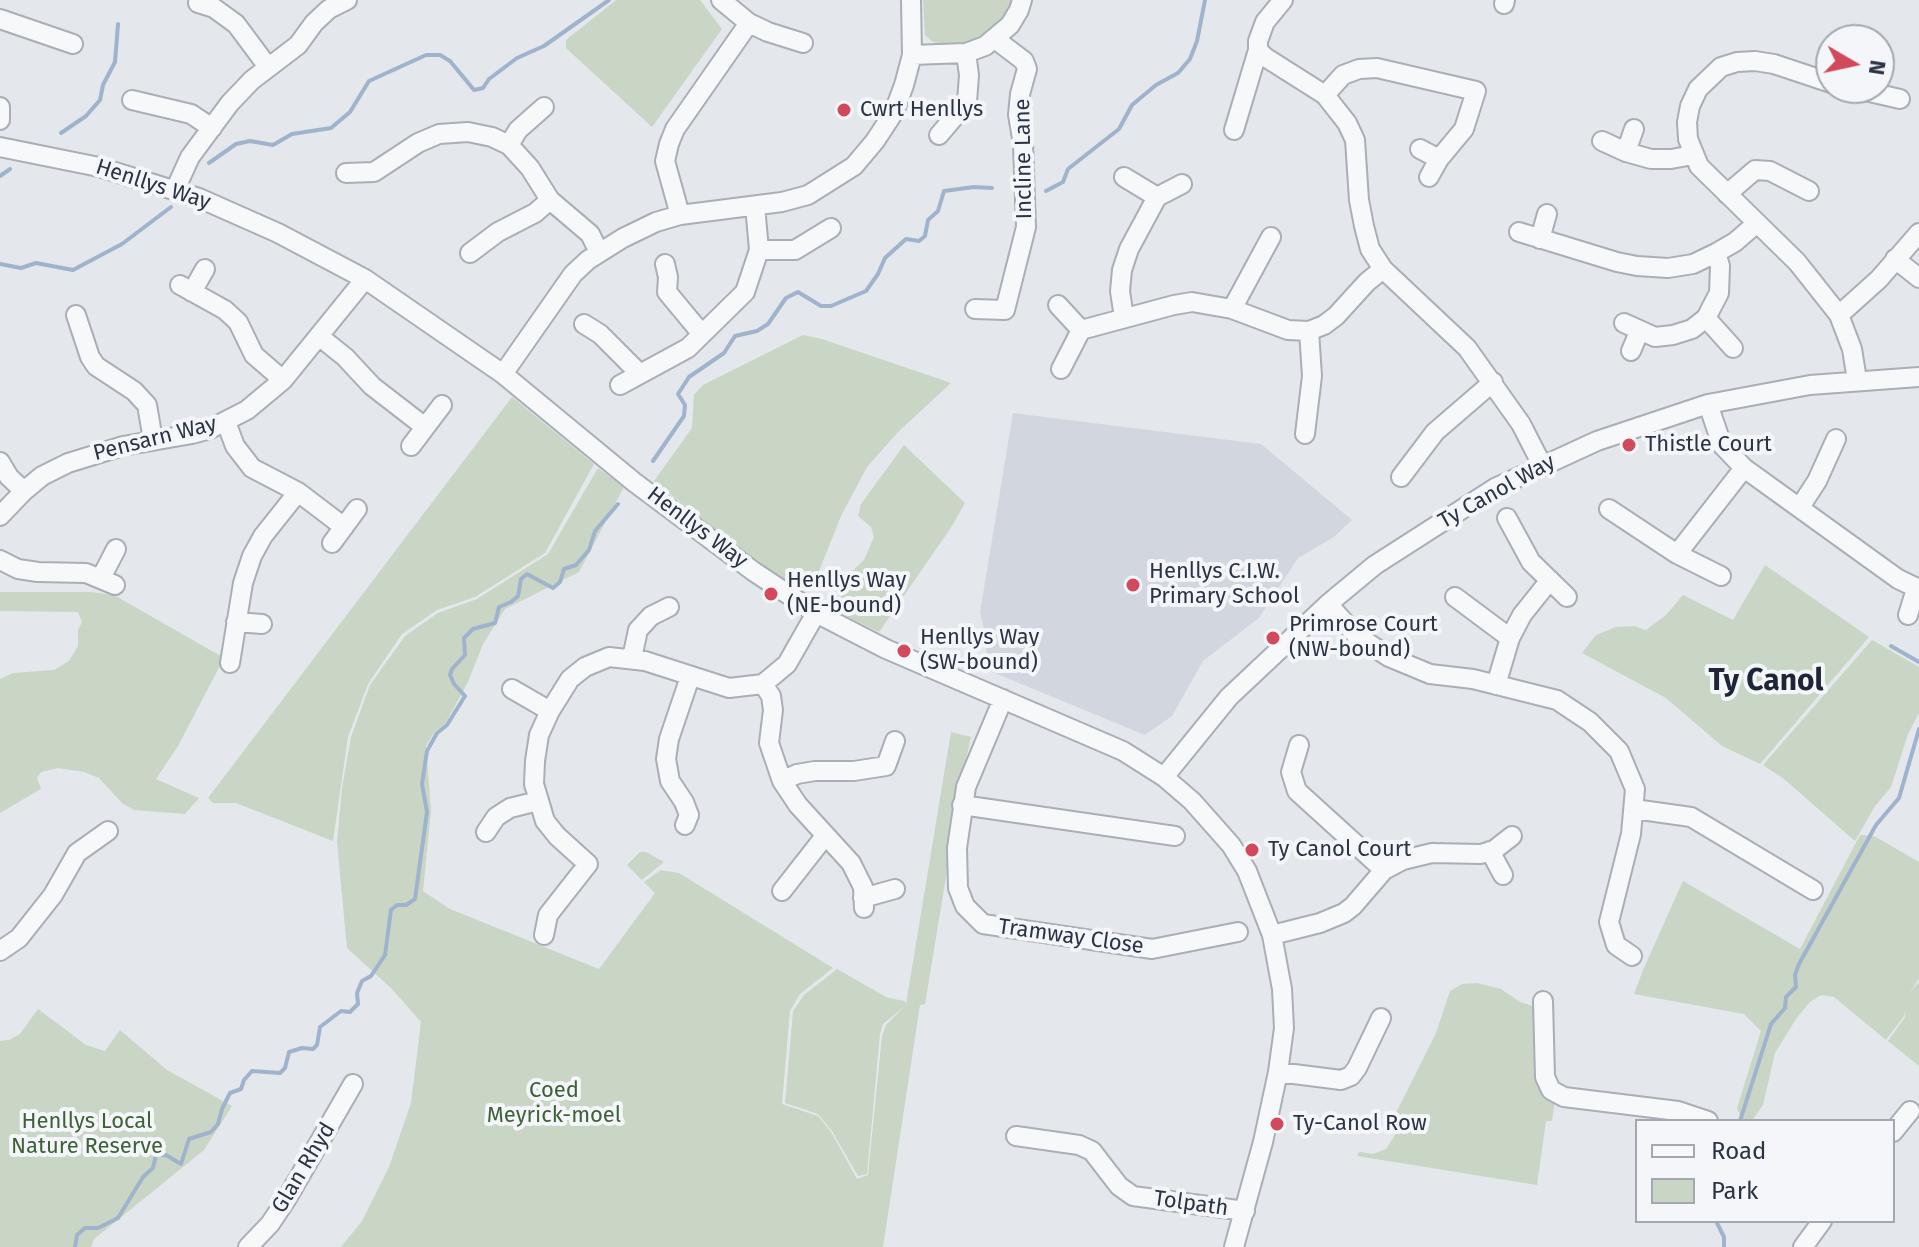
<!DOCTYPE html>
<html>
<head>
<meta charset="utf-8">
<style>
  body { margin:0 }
  #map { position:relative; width:1919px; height:1247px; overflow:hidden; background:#e4e7ec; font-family:"Fira Sans",sans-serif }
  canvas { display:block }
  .legend { position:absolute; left:1635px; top:1119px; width:260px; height:104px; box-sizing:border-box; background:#f4f6f9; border:2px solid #a4a8b1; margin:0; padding:10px 14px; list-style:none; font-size:24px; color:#2b3445 }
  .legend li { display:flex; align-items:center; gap:16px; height:40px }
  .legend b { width:40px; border:2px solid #a4a8b1 }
  .north { position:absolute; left:1815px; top:24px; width:80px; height:80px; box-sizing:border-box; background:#f4f6f9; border:2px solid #a4a8b1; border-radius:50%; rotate:99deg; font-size:22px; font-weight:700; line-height:32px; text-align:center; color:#2b3445 }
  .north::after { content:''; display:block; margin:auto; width:28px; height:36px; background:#d1495b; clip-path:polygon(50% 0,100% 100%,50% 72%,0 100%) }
</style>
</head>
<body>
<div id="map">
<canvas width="1919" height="1247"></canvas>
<ul class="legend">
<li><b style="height:10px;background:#f7f8fa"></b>Road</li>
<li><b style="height:22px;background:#c9d6c5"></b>Park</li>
</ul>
<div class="north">N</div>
</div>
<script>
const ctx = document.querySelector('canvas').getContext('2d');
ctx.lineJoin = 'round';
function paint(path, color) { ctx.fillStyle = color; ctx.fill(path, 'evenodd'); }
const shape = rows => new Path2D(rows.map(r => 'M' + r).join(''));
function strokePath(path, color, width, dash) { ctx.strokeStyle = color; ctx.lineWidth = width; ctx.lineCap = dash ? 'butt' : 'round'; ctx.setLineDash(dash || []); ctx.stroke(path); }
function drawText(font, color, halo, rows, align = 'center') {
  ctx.font = font + ' "Fira Sans",sans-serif'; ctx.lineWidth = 8; ctx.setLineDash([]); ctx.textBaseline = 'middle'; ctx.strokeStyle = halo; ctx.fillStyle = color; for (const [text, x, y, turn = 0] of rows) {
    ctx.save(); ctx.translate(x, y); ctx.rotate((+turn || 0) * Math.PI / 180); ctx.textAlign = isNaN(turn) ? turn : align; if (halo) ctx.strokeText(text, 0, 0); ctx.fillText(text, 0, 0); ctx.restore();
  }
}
paint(shape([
  [1013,413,1261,444,1352,520,1334,537,1298,558,1259,618,1203,661,1172,716,1145,735,985,669,987,642,980,612]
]), '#d2d6de');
paint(shape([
  [616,0,700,0,722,29,652,127,566,48,566,40],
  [923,0,1015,0,1011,12,998,27,977,40,949,45,933,42,925,35],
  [803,335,822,339,951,383,897,433,867,467,841,516,819,571,798,584,790,584,715,530,654,481,692,428,694,395,703,385],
  [512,397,594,464,545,553,475,597,437,610,402,634,368,684,348,737,333,841,236,803,213,803,208,798],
  [904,445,965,503,952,526,879,632,825,606,842,581,864,560,874,537,871,527,858,516,861,504],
  [598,468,624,487,579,572,505,609,483,644,468,682,445,724,435,731,426,746,431,811,423,891,450,909,599,969,655,893,644,882,661,870,679,873,833,968,800,994,790,1011,782,1104,818,1116,831,1132,857,1179,868,1175,882,1036,886,1025,905,1006,883,1024,880,1034,867,1174,858,1176,832,1131,818,1114,785,1103,793,1011,804,995,837,969,888,998,905,1001,906,1004,951,732,971,737,951,825,948,865,925,1004,920,1005,883,1247,341,1247,362,1221,389,1167,411,1103,421,1022,391,988,347,948,337,842,342,788,351,737,370,685,405,636,438,613,477,599,548,554],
  [1765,565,1869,637,1760,764,1722,746,1666,698,1582,653,1596,635,1616,627,1634,626,1646,630,1666,615,1683,595,1733,620],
  [0,592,91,592,114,595,224,658,178,746,156,779,199,798,185,814,134,810,122,803,99,778,84,772,58,768,41,772,37,778,41,789,0,813,0,679,13,673,54,670,69,661,78,646,78,630,82,622,78,612,0,611],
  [1872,640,1919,667,1919,713,1908,734,1891,787,1875,806,1855,841,1784,779,1763,765],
  [1860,835,1874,836,1919,862,1919,979,1909,993,1919,982,1919,1066,1888,1041,1905,1017,1906,1009,1904,1016,1886,1040,1834,997,1821,995,1810,1002,1796,1019,1775,1053,1763,1105,1752,1121,1742,1121,1737,1108,1761,1031,1744,1014,1634,994,1643,970,1683,881,1800,949],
  [640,852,646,852,664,862,642,880,627,865],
  [1477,983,1501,989,1520,1002,1539,1008,1555,1101,1552,1121,1546,1121,1537,1185,1357,1156,1359,1152,1373,1154,1386,1149,1395,1135,1396,1113,1436,1033,1450,991,1462,984],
  [38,1009,86,1045,105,1051,120,1030,167,1070,232,1106,204,1150,94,1239,91,1247,0,1247,0,1041,9,1040,20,1034]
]), '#c9d6c5');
strokePath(shape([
  [61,133,86,116,100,100,103,85,115,62,118,24],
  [209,163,236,144,250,141,273,145,292,134,331,128,350,112,369,81,426,55,440,55,450,61,474,90,483,88,489,79,517,58,544,46,609,0],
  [0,176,10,169],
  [1046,191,1063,182,1068,169,1119,129,1132,105,1156,85,1178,73,1190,59,1197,41,1205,0],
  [0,264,21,268,36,263,73,270,122,244,171,207],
  [653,461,684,416,685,405,678,394,689,377,724,353,735,336,757,331,768,324,786,298,798,292,821,306,831,306,866,291,878,274,885,258,906,239,919,241,925,236,928,220,938,211,944,191,974,187,992,188],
  [1891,646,1919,662],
  [1740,1121,1771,1024,1785,1008,1786,997,1796,987,1795,975,1799,964,1876,825,1899,798,1919,729],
  [1716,1221,1724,1237,1724,1247],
  [75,1247,77,1235,85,1228,98,1228,118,1218,143,1177,153,1168,156,1155,166,1155,181,1164,189,1139,211,1132,218,1124,222,1109,230,1093,241,1089,244,1080,252,1071,280,1073,285,1068,289,1052,302,1048,313,1049,317,1045,320,1027,341,1011,350,1012,358,1004,357,993,362,981,371,976,385,955,391,910,397,905,406,905,415,899,427,812,422,784,427,751,437,733,447,725,465,696,454,684,450,675,452,669,465,655,464,638,473,629,495,623,499,607,511,602,518,596,521,579,527,574,553,588,560,582,564,569,576,565,589,550,595,531,618,504]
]), '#9fb4cc', 4);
const minor = shape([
  [721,0,749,23,768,32,803,43],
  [198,3,214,8,236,24,268,67],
  [1504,4,1505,0],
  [0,19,73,44],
  [1258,50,1265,57,1325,95,1347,123,1355,140,1359,200,1364,226,1370,249,1383,269],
  [912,55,966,53,985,46,1010,25,1019,10,1022,0],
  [1831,83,1774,64,1755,61,1737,62,1721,67,1698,89,1690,106,1687,122,1688,139,1699,166,1797,262,1839,315,1852,349,1857,380],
  [1852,88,1900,99],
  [1325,95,1343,75,1359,69,1377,68,1476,91,1464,129,1439,159,1429,177],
  [132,100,191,114,212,128],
  [0,107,0,120],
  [1234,130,1258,50,1258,41,1265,22,1283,0],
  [939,135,967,102,969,75,966,53],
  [1602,141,1626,152,1651,159,1671,159,1693,155],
  [509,145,518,130,544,107],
  [0,147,99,167,199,198,278,233,365,279,503,374,634,482,753,571,816,613,886,649,1123,751,1164,777,1192,801,1231,845,1247,871,1272,935,1282,989,1284,1028,1278,1072,1263,1142,1234,1247],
  [1420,149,1439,159],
  [1626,152,1634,129],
  [346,173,374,172,418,143,439,134,468,132,492,137,509,145,530,168,550,200,590,234,599,252],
  [1124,177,1157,197],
  [175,190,190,157,230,103,252,80,298,45,314,23,329,9,347,0],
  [1727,194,1755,170,1770,171,1809,191],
  [680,215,782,202,808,195,854,166,875,141,894,112,904,85,912,55,911,0],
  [1519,232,1617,262,1637,266,1668,268,1693,264,1716,253,1735,242,1757,223],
  [1540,239,1547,214],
  [759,250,795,250,831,228],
  [470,253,498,232,535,213,550,200],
  [1895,259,1919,278],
  [665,264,668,277,667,292,701,333],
  [180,285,225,310,238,322,254,355,283,380],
  [192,292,205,269],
  [1058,305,1081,330,1174,305,1192,302,1232,309,1288,330,1309,331,1324,325,1336,316,1367,282,1383,269,1467,348,1521,424,1542,465],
  [975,309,1005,310,1026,227,1023,144,1018,115,1020,94,1027,69,1024,61,995,39],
  [1232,309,1271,237],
  [76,315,90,357,96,366,134,391,147,405,153,440],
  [1839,315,1879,279,1919,233],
  [1124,318,1120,291,1122,270,1129,249,1157,197,1182,184],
  [1706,318,1733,348],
  [1624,323,1655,337,1673,335,1692,329,1706,318,1719,293,1720,266,1716,253],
  [584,324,600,334,639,373],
  [320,337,345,357,372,386,425,427],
  [1631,351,1639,332],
  [1061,369,1081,330],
  [503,374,573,274,588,260,623,238,656,222,680,215,665,161,669,144,675,129,749,23],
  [620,385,688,348,745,292,759,250,755,206],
  [1708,404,1722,445,1744,468,1898,579,1919,589],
  [226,422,235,446,252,468,298,492,344,527],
  [1305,434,1312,376,1309,331],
  [411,446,442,405],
  [0,462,9,477,24,491],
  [1401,477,1435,432,1493,382],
  [1800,507,1817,481,1836,439],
  [1609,509,1677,554,1721,576],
  [0,516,24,491,42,476,68,463,123,446,192,434,210,429,247,410,283,380,365,279],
  [1507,518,1531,562,1567,597],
  [332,543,357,509],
  [1677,554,1744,468],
  [0,560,18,569,38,572,86,573,115,585],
  [101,578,116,549],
  [1455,597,1510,638,1496,685],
  [1328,604,1356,635,1389,657,1430,674,1473,679,1557,700,1590,722,1619,751,1635,789,1631,834,1609,922,1616,945,1632,956],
  [1908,615,1916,589],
  [236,622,262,624],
  [1510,638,1522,615,1550,580],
  [632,658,638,630,651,616,669,607],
  [230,663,243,583,252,556,263,536,298,492],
  [763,684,771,696,773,710,769,743,782,781,798,805,851,863,863,887,864,908],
  [512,689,550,711],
  [1003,699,966,787,957,848,958,888,965,906,983,924,1152,949,1238,932],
  [1299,745,1291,772,1297,791,1384,870],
  [1164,777,1229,697,1328,604,1375,565,1495,488,1597,441,1708,404,1810,385,1919,377],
  [782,781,797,774,815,771,854,771,886,766,895,741],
  [962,805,1175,836],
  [1634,809,1691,817,1813,890],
  [685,825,689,815,684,802,670,781,666,759,669,739,690,677],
  [486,832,496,817,510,808,538,801],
  [1490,851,1503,875],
  [782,891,825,836],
  [863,898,895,889],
  [544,935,548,915,588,864,557,836,545,821,534,784,535,761,539,735,550,711,570,679,585,667,609,657,645,661,729,688,763,684,787,664,816,613],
  [1272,935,1320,923,1344,913,1353,906,1384,870,1403,860,1432,853,1481,854,1494,850,1512,836],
  [0,951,19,938,53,895,77,853,108,831],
  [1543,1001,1545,1077,1551,1090,1564,1097,1678,1111,1708,1121],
  [1278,1072,1341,1080,1351,1076,1357,1068,1381,1018],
  [1893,1132,1910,1111],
  [1016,1136,1079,1145,1092,1151,1119,1186,1133,1196,1245,1211],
  [248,1247,270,1224,286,1200,353,1084],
  [1803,1247,1822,1221]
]);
strokePath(minor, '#a9aeb7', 22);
strokePath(minor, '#f7f8fa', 18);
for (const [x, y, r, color] of [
  [844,110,8,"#d1495b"],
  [1629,445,8,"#d1495b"],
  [1133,585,8,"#d1495b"],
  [771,594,8,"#d1495b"],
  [1273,638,8,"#d1495b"],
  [904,651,8,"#d1495b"],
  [1252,850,8,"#d1495b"],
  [1277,1124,8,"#d1495b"]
]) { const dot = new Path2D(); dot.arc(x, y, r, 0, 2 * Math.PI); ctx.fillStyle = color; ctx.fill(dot); strokePath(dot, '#f4f6f9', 3); }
drawText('22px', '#2b3445', '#f4f6f9', [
  ["Cwrt Henllys",860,110],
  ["Thistle Court",1645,445],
  ["Henllys C.I.W.",1149,572],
  ["Primary School",1149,597],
  ["Henllys Way",787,581],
  ["(NE-bound)",787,606],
  ["Primrose Court",1289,625],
  ["(NW-bound)",1289,650],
  ["Henllys Way",920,638],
  ["(SW-bound)",920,663],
  ["Ty Canol Court",1268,850],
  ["Ty-Canol Row",1293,1124]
], 'left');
drawText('22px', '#2b3445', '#f4f6f9', [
  ["Incline Lane",1024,159,-91],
  ["Henllys Way",153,185,18],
  ["Pensarn Way",155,439,-14],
  ["Ty Canol Way",1497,492,-29],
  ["Henllys Way",697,528,37],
  ["Tramway Close",1071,937,8],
  ["Glan Rhyd",304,1168,-59],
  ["Tolpath",1191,1204,8]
]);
drawText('22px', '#3f6138', '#f4f6f9', [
  ["Coed",554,1091],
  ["Meyrick-moel",554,1116],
  ["Henllys Local",87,1122],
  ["Nature Reserve",87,1147]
]);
drawText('bold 30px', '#1d2536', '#f4f6f9', [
  ["Ty Canol",1766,682]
]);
</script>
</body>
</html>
